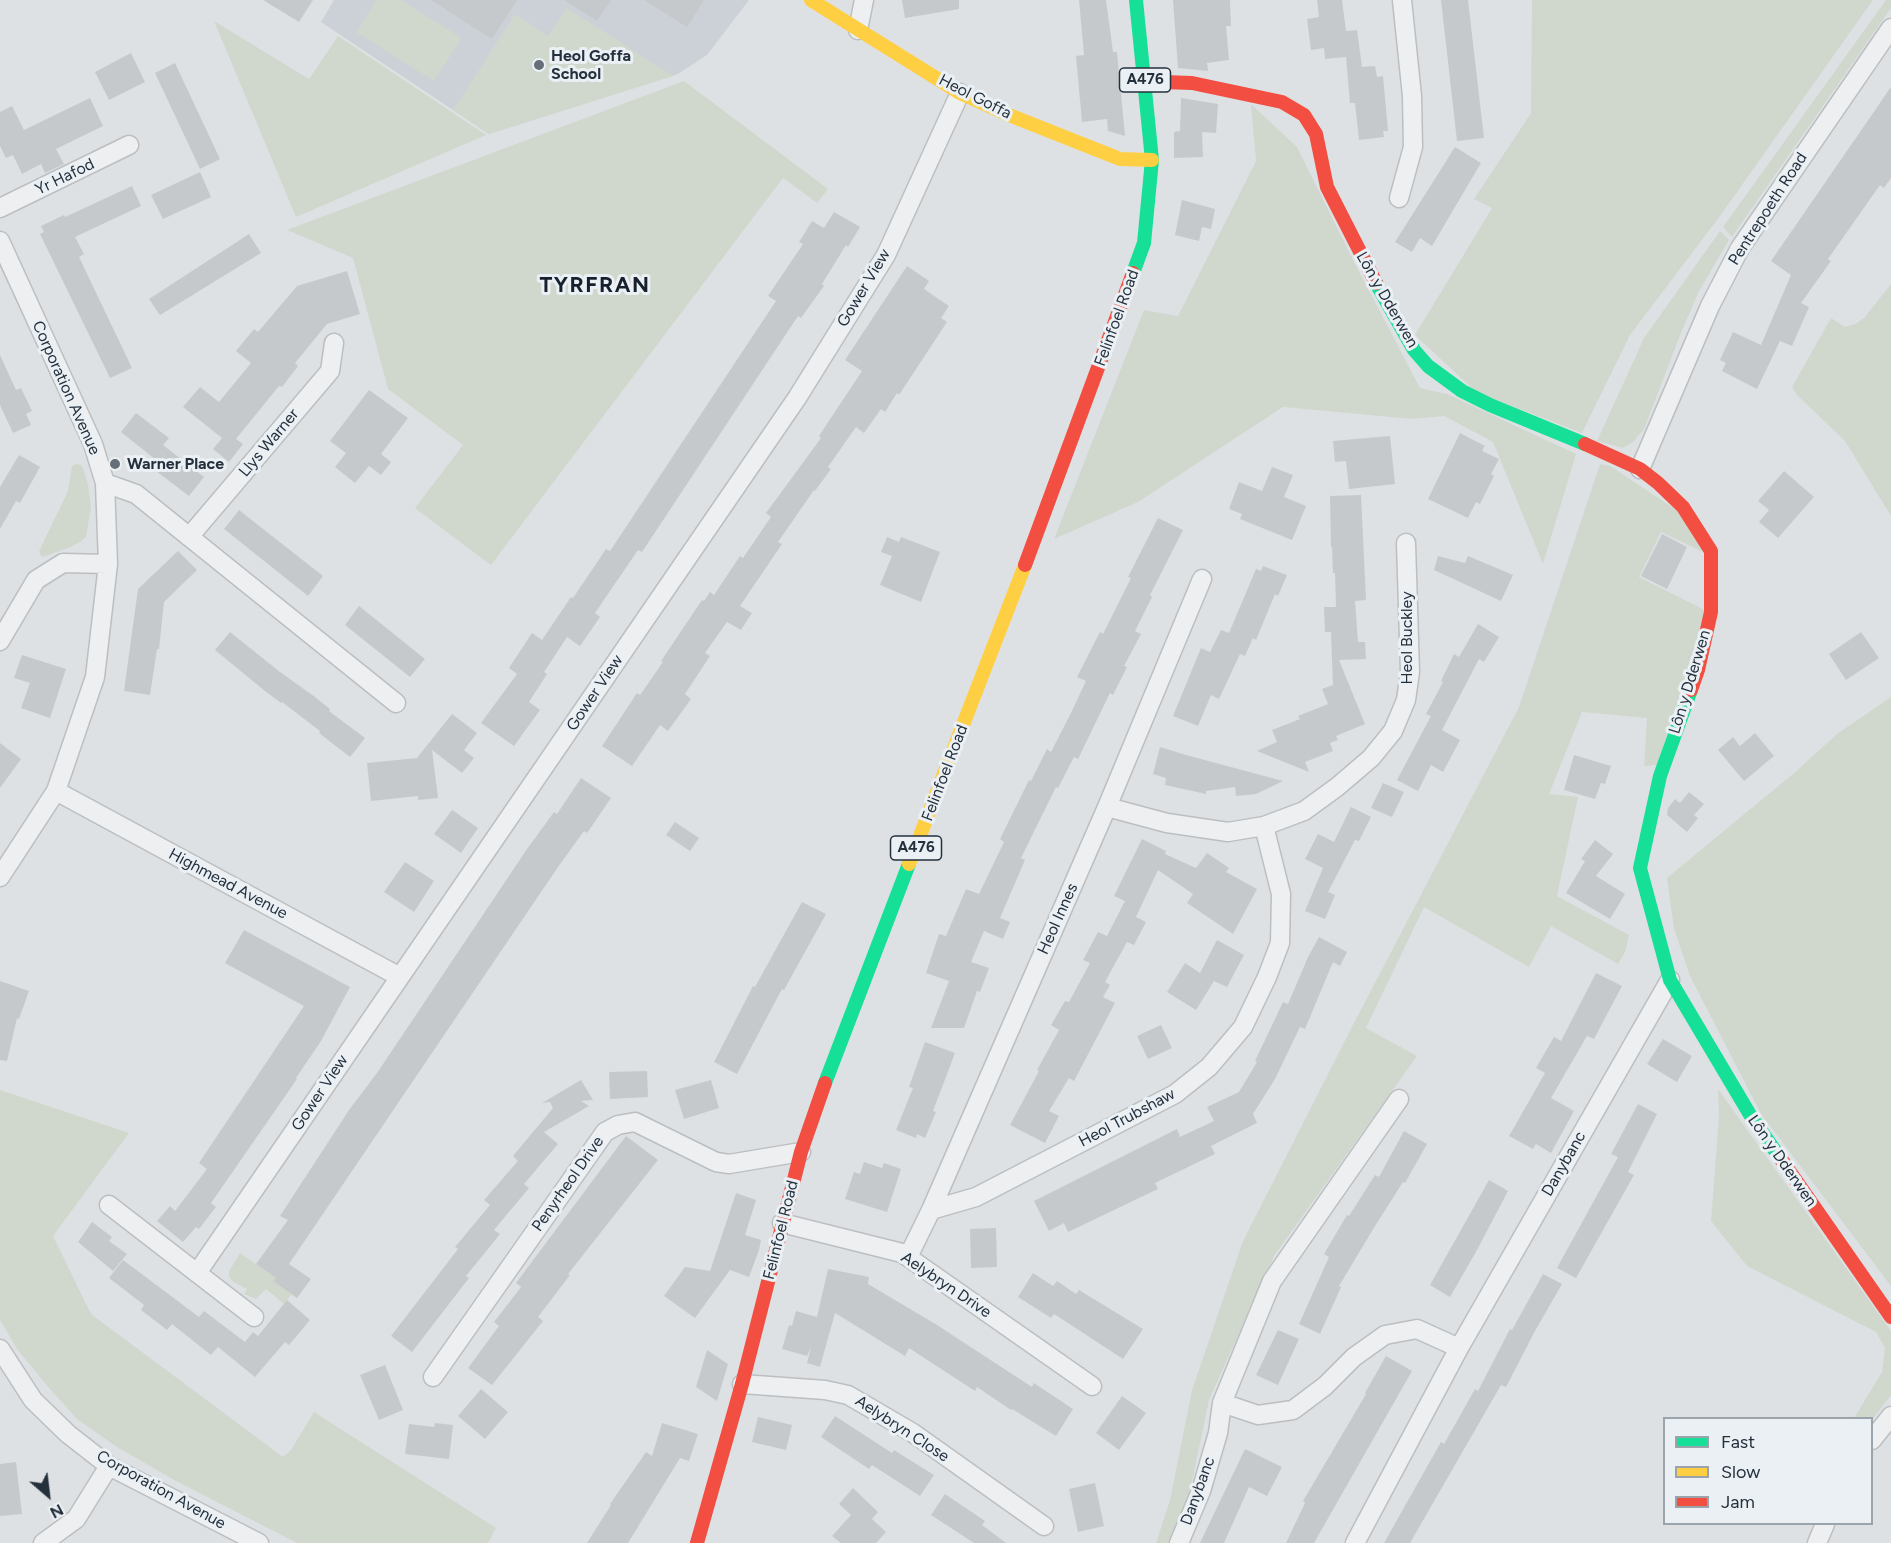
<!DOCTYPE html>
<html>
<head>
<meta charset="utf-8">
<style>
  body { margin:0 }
  #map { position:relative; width:1891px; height:1543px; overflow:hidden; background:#dee1e3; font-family:Figtree,sans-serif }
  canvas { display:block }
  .legend { position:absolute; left:1663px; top:1417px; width:210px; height:108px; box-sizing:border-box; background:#eaf0f4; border:2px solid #9ba3ab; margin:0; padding:8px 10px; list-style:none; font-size:18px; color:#25303d }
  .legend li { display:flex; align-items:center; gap:12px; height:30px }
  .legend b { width:30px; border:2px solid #9ba3ab }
  .north { position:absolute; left:18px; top:1465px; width:60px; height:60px; -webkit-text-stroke:4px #eaf0f4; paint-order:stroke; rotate:152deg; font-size:16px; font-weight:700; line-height:24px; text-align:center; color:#25303d }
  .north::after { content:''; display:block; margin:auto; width:21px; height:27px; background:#25303d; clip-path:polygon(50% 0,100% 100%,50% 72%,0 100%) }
</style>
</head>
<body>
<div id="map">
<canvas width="1891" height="1543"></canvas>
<ul class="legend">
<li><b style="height:8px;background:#16e098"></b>Fast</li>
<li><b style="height:8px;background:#ffcf43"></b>Slow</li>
<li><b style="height:8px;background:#f24e42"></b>Jam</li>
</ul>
<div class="north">N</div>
</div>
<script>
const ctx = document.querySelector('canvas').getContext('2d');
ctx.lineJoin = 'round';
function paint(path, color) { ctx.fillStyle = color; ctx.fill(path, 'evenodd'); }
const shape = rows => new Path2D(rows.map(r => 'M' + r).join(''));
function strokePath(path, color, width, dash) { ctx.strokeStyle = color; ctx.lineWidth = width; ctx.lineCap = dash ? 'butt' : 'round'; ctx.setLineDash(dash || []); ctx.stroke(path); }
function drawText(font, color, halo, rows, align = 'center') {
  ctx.font = font + ' Figtree,sans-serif'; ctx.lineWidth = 6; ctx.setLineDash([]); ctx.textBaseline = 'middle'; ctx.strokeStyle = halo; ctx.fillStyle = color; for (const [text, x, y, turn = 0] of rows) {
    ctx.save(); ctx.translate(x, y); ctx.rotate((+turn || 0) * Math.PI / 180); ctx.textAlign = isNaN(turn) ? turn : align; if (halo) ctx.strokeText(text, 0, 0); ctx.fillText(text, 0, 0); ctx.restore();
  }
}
paint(shape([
  [334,0,749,0,707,55,678,74,489,134,321,22]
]), '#cbd1d7');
paint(shape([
  [376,0,401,0,462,38,434,81,356,32],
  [1532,0,1873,0,1720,216,1630,335,1582,433,1476,392,1415,335,1492,208,1474,199,1531,113],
  [1886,0,1891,0,1891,8,1732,237,1723,227],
  [567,8,673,76,489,134,453,110,515,14,548,36],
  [214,21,309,79,338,36,486,135,296,217],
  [684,81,828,189,817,203,783,178,491,565,415,508,463,445,388,389,353,258,287,230],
  [1251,104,1297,147,1353,260,1420,388,1447,394,1576,454,1543,564,1493,442,1444,416,1412,419,1283,407,1138,502,1054,539,1144,310,1178,316,1256,161],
  [1720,231,1729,240,1699,291,1681,333,1644,429,1633,442,1623,448,1597,441,1644,338],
  [1891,284,1891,516,1845,441,1797,395,1792,387,1831,318,1845,327,1855,324,1864,318],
  [76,464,81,465,83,468,88,484,91,508,86,537,80,542,68,548,42,557,39,552,41,547,68,491,72,466],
  [1600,464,1610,466,1678,511,1705,553,1661,532,1639,577,1707,611,1657,765,1644,766,1647,718,1582,712,1549,794,1578,797,1557,896,1629,935,1625,952,1618,964,1551,926,1529,967,1424,907,1366,1028,1417,1056,1274,1256,1209,1400,1189,1496,1168,1543,1156,1543,1170,1500,1192,1390,1243,1241,1354,1023,1519,707],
  [1891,697,1891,1286,1761,1114,1690,976,1674,929,1667,878,1794,773,1837,734],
  [1718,1089,1891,1331,1891,1395,1872,1420,1854,1418,1882,1372,1885,1348,1876,1332,1747,1266,1711,1221,1719,1116],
  [0,1090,129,1133,53,1236,91,1314,283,1457,291,1450,314,1412,496,1528,488,1543,297,1543,176,1481,117,1447,77,1419,49,1388,17,1349,0,1320],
  [240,1253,276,1278,273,1281,292,1294,284,1304,266,1289,256,1299,244,1294,247,1289,232,1281,229,1276,229,1271]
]), '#d0d8ce');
paint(shape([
  [263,0,313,0,299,22],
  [431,0,517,0,492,39],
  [564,0,611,0,597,21],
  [644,0,704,0,687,27],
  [902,0,959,0,959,9,905,18],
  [1079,0,1106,0,1113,52,1117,52,1125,136,1108,131,1107,119,1082,122,1076,56,1084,55],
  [1173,0,1230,0,1231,26,1226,26,1229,60,1207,63,1208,71,1178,68],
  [1317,0,1342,0,1346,31,1357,30,1362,67,1375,66,1377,77,1383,76,1388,131,1383,131,1384,137,1359,140,1355,103,1350,103,1346,57,1325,59,1324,48,1311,50,1307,19,1319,17],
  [1441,0,1468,0,1484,138,1457,141],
  [131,53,145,82,109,100,95,72],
  [175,63,220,159,200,169,155,73],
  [1891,87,1891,178,1884,188,1880,185,1828,259,1831,261,1801,303,1809,307,1792,346,1780,341,1757,389,1722,371,1726,363,1720,360,1733,332,1761,345,1791,275,1771,261],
  [90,98,103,126,56,149,64,164,45,173,41,164,22,174,13,155,6,158,0,146,0,112,12,106,24,130],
  [1181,98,1218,104,1216,133,1202,132,1203,157,1174,158,1174,132,1180,131],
  [1455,147,1481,163,1432,246,1420,238,1412,252,1395,242],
  [200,172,211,197,163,219,151,195],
  [132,186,141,206,75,237,84,254,79,257,132,368,110,378,40,234,44,232,41,226,64,215,65,217],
  [1182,200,1215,209,1211,229,1202,227,1199,241,1175,235],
  [834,212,860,227,848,247,846,245,822,284,824,286,801,318,798,316,642,552,638,550,595,613,600,617,580,646,567,637,544,672,547,674,529,702,540,710,514,746,481,723,517,674,509,668,532,633,542,640,571,597,573,598,606,549,610,551,776,301,768,296,803,244,799,242,812,221,824,228],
  [249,234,261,253,160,315,149,299],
  [907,266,929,281,924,289,949,306,941,318,947,322,899,395,897,393,885,412,881,409,864,433,856,427,828,467,831,469,815,491,814,490,778,542,782,544,740,606,752,613,741,630,727,622,705,653,710,656,685,694,691,699,668,731,660,725,632,766,602,746,637,693,640,695,663,662,661,661,702,600,704,601,710,592,714,595,740,556,743,558,771,517,766,513,821,438,819,436,862,371,845,360],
  [347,271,360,314,327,324,295,363,298,366,282,387,279,386,236,439,243,444,229,462,213,449,222,438,183,407,200,387,219,402,251,363,236,351,254,329,258,332,297,286],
  [0,355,16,390,21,388,32,411,26,414,31,425,13,433,0,405],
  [369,390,408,418,381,454,391,462,381,475,369,466,355,483,335,467,346,453,330,441],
  [136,413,169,438,163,445,204,477,189,496,156,471,161,464,121,432],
  [1460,433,1485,446,1482,451,1499,459,1491,474,1494,476,1480,504,1476,502,1468,518,1428,499],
  [1390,436,1395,484,1349,489,1346,461,1335,462,1333,441],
  [19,455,40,467,20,503,16,501,0,529,0,487],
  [1272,467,1293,475,1284,497,1306,506,1292,540,1240,519,1242,514,1229,509,1239,482,1262,491],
  [1784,471,1814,497,1778,538,1759,522,1769,510,1758,501],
  [1361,495,1366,600,1355,601,1358,642,1365,642,1366,659,1339,660,1365,724,1336,736,1338,740,1330,743,1333,751,1305,762,1309,772,1257,751,1277,742,1272,730,1300,719,1298,716,1328,704,1322,689,1333,685,1331,632,1325,632,1324,607,1336,607,1335,573,1333,573,1332,547,1331,547,1330,496],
  [239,510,323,576,308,596,224,529],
  [1158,518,1183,530,1150,595,1152,597,1135,631,1141,634,1124,666,1127,667,1113,695,1110,693,1078,759,1074,757,1058,788,1056,787,1021,858,1025,860,1000,918,1010,922,1003,939,984,931,971,962,989,968,980,992,977,991,964,1028,931,1028,949,981,926,973,939,934,946,936,966,889,979,894,1004,842,1000,839,1029,780,1031,781,1047,749,1051,752,1071,713,1086,681,1077,677,1100,632,1103,634,1131,578,1128,577],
  [1662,534,1687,547,1667,589,1641,576],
  [887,537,899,542,901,537,940,552,921,602,880,585,892,556,881,552],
  [178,551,197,570,164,602,159,649,157,649,150,695,124,691,138,589],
  [1438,556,1465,563,1468,556,1513,575,1501,601,1434,570],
  [1263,566,1287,575,1278,596,1275,594,1256,640,1253,638,1245,656,1240,654,1219,699,1211,695,1198,726,1173,716,1201,648,1210,652,1221,630,1229,633,1256,569,1261,571],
  [359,606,425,659,410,677,345,625],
  [1478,624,1499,637,1484,662,1479,659,1442,730,1460,740,1443,772,1431,765,1418,791,1397,780,1431,716,1426,714,1443,682,1441,681,1454,654,1459,657],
  [230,632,280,672,315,697,330,709,329,711,365,738,350,757,319,733,320,731,282,702,281,703,265,691,215,650],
  [1861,632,1879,658,1846,680,1829,654],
  [22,655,66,669,50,718,21,708,30,683,14,678],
  [452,714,477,733,464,750,474,758,462,773,432,750,438,798,418,800,418,796,371,801,367,763,417,758],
  [1755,733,1774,756,1744,781,1718,750,1733,737,1740,746],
  [0,743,21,759,0,788],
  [1160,747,1186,755,1283,781,1256,794,1236,796,1235,787,1206,791,1206,794,1165,785,1166,778,1153,774],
  [1574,755,1611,766,1605,784,1601,783,1595,799,1564,790],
  [581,778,611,798,587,833,584,831,558,867,289,1264,311,1279,297,1298,273,1281,276,1278,256,1264,288,1220,280,1216,349,1110,377,1073,527,849,554,812,557,814],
  [1383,783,1404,792,1392,817,1371,808],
  [1689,792,1704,804,1694,815,1698,818,1687,832,1667,815,1668,808,1675,799,1680,803],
  [1351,807,1371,817,1359,841,1355,840,1328,892,1335,895,1325,919,1305,911,1323,868,1305,859,1318,834,1334,842],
  [452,810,478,828,461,853,434,834],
  [675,822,699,838,690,851,666,835],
  [1142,839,1166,851,1165,854,1196,868,1207,853,1229,868,1226,872,1257,889,1233,934,1187,903,1193,894,1158,870,1136,917,1146,922,1134,945,1127,942,1105,982,1110,985,1103,997,1115,1003,1074,1081,1069,1078,1049,1111,1059,1116,1045,1143,1010,1125,1039,1071,1037,1070,1059,1030,1051,1025,1065,1001,1069,1002,1090,963,1083,960,1098,932,1107,936,1125,901,1114,896],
  [1595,840,1613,854,1596,876,1625,894,1610,919,1566,893,1585,861,1581,859],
  [405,862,434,881,414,912,384,892],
  [802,902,826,914,784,990,782,989,737,1074,714,1062,753,986,755,987],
  [244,930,350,987,321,1041,296,1078,297,1079,211,1203,216,1207,199,1229,196,1227,183,1242,157,1221,170,1206,175,1211,207,1169,199,1163,304,1006,225,963],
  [1319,937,1347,952,1340,966,1333,962,1305,1029,1300,1027,1275,1079,1253,1114,1257,1123,1211,1146,1215,1154,1155,1183,1158,1189,1068,1232,1064,1223,1049,1231,1034,1201,1177,1129,1180,1137,1214,1121,1207,1107,1239,1092,1257,1062,1255,1061,1283,1002,1288,1004,1308,957],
  [1217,940,1244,955,1227,987,1214,981,1196,1010,1167,992,1185,963,1200,973],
  [1596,973,1622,986,1594,1039,1587,1036,1551,1098,1574,1111,1551,1153,1536,1144,1533,1149,1509,1136,1545,1073,1536,1068,1554,1037,1561,1041],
  [0,981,29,991,19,1019,17,1018,7,1061,0,1060],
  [1161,1025,1172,1048,1148,1059,1137,1036],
  [1663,1039,1692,1056,1677,1082,1647,1064],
  [925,1042,955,1053,933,1111,936,1112,925,1138,917,1134,916,1138,896,1130,913,1088,909,1087],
  [647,1071,648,1097,610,1099,609,1072],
  [581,1080,593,1100,581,1101,589,1106,544,1132,558,1144,524,1184,529,1188,494,1230,500,1234,466,1276,469,1278,412,1352,391,1336,458,1249,455,1247,490,1205,484,1200,518,1161,513,1156,553,1108,550,1102,542,1103],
  [711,1080,719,1108,684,1119,675,1090],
  [1638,1104,1657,1114,1628,1172,1634,1175,1576,1278,1557,1268,1618,1157,1611,1154],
  [1404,1131,1427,1144,1405,1183,1403,1182,1375,1226,1339,1286,1341,1287,1320,1334,1299,1324,1329,1257,1324,1254,1347,1215,1349,1216,1375,1175,1379,1177],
  [626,1136,658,1160,568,1274,570,1275,538,1317,543,1321,492,1385,468,1368,499,1326,494,1322,521,1287,516,1283],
  [864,1162,882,1168,884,1163,901,1169,887,1212,845,1199,854,1172,860,1174],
  [1489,1180,1508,1191,1477,1250,1450,1297,1430,1285],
  [736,1193,756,1200,745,1235,761,1240,759,1250,749,1277,730,1270,695,1318,664,1296,685,1267,710,1271],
  [92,1222,112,1237,109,1241,127,1254,113,1271,78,1242],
  [996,1228,997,1267,971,1268,970,1229],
  [123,1260,199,1317,204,1311,245,1342,253,1332,258,1336,287,1300,310,1320,289,1345,285,1342,255,1377,218,1347,211,1355,172,1324,167,1330,141,1310,144,1305,109,1278],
  [828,1269,869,1277,868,1284,937,1325,1032,1387,1034,1383,1073,1409,1056,1436,1012,1409,1011,1410,977,1387,975,1391,909,1348,905,1356,835,1313,820,1367,807,1363,811,1347,807,1356,782,1349,789,1325,792,1326,796,1311,817,1317],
  [1033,1273,1053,1286,1057,1281,1076,1294,1079,1290,1143,1329,1123,1359,1054,1314,1051,1318,1018,1297],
  [1543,1274,1562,1284,1535,1331,1506,1387,1501,1385,1410,1543,1384,1543,1441,1442,1444,1444,1475,1389,1478,1391,1510,1329,1512,1330],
  [1278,1330,1299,1339,1278,1385,1256,1375],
  [707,1350,728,1364,717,1401,696,1387],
  [1386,1356,1412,1371,1314,1543,1286,1543,1305,1503,1303,1501,1366,1394,1365,1393],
  [385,1365,403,1410,379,1420,360,1375],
  [481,1389,508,1412,485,1439,458,1416],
  [1122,1396,1146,1413,1119,1450,1096,1433],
  [835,1416,892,1453,894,1450,934,1475,920,1496,872,1465,869,1469,821,1437],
  [758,1417,792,1425,786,1450,752,1442],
  [435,1423,453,1425,449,1459,405,1454,409,1424,434,1427],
  [662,1423,698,1434,689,1461,680,1458,628,1543,587,1543,611,1505,610,1504,646,1452,652,1456],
  [1245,1449,1282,1467,1267,1496,1249,1487,1224,1543,1200,1543],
  [16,1462,22,1514,0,1516,0,1464],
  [1095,1483,1104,1526,1078,1532,1069,1489],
  [853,1488,878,1512,872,1519,886,1532,876,1543,841,1543,832,1536,851,1515,839,1504],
  [945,1494,985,1521,982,1525,1006,1543,974,1543,931,1515]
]), '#c6c9cb');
const street = shape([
  [858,30,864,0],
  [1399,198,1413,147,1412,96,1402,0],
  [0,208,129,145],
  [0,241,93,444,105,483,108,564,95,677,56,791,0,877],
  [1640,469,1710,306,1740,248,1891,28],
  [105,483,136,494,396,703],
  [189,537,330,371,334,343],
  [0,641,36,580,63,563,108,564],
  [56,791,400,977],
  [1107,807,1167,823,1228,832,1264,826,1304,811,1337,787,1371,758,1393,731,1406,700,1410,672,1406,543],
  [109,1205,254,1317],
  [931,1210,976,1197,1175,1094,1209,1067,1243,1027,1267,977,1280,943,1281,894,1264,826],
  [782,1223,902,1253,1092,1386],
  [908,1257,931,1210,1107,807,1202,579],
  [197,1273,797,398,886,255,960,93],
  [0,1349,33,1400,68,1434,109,1466,259,1543],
  [433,1377,605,1132,618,1125,635,1122,716,1162,729,1164,801,1152],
  [742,1384,825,1390,848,1395,913,1433,1044,1526],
  [1222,1403,1258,1415,1293,1410,1325,1386,1354,1357,1385,1335,1417,1329,1459,1348],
  [1872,1440,1891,1416],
  [43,1543,76,1519,109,1466],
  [1179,1543,1201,1491,1218,1433,1222,1403,1272,1281,1399,1099],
  [1355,1543,1459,1348,1670,980],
  [1817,1543,1825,1524]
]);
strokePath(street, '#bcbfc1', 21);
strokePath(street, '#edeff1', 18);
strokePath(shape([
  [1133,273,1144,243,1152,160,1136,0],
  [1376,283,1414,350,1428,366,1462,391,1490,405,1585,444],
  [1691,690,1660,776,1640,868,1670,980,1752,1118,1781,1159],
  [825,1083,909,864]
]), '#16e098', 14);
strokePath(shape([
  [811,0,960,93,1004,113,1120,159,1152,160],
  [909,864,1025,565]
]), '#ffcf43', 14);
strokePath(shape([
  [1145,84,1163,82,1192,83,1282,102,1304,115,1316,134,1327,187,1376,283],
  [1585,444,1640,469,1658,483,1683,507,1711,551,1711,612,1698,670,1691,690],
  [1025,565,1133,273],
  [1781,1159,1891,1317],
  [697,1543,742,1384,801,1152,825,1083]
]), '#f24e42', 14);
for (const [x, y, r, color] of [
  [539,65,6,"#666e77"],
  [115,464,6,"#666e77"]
]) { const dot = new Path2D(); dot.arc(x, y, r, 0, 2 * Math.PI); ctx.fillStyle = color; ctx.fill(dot); strokePath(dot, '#eaf0f4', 2); }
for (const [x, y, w] of [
  [1145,80,51],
  [916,848,51]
]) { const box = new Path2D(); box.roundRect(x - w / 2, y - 12, w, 24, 4.5); ctx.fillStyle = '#eaf0f4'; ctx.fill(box); strokePath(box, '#25303d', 1.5); }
drawText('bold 15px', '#25303d', null, [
  ["A476",1145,80],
  ["A476",916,848]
]);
drawText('bold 16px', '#25303d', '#eaf0f4', [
  ["Heol Goffa",551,56],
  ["School",551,74],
  ["Warner Place",127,464]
], 'left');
drawText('16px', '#25303d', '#eaf0f4', [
  ["Heol Goffa",975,97,27],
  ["Yr Hafod",65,177,-26],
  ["Pentrepoeth Road",1768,209,-57],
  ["Gower View",864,288,-59],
  ["Lôn y Dderwen",1387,300,60],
  ["Felinfoel Road",1117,318,-70],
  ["Corporation Avenue",66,388,66],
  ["Llys Warner",269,443,-50],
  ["Heol Buckley",1407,638,-90],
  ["Lôn y Dderwen",1690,682,-73],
  ["Gower View",595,693,-56],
  ["Felinfoel Road",945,773,-69],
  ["Highmead Avenue",228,884,28],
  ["Heol Innes",1058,919,-66],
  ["Gower View",320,1093,-56],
  ["Heol Trubshaw",1127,1118,-28],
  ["Lôn y Dderwen",1782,1161,55],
  ["Danybanc",1564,1164,-60],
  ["Penyrheol Drive",568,1184,-55],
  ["Felinfoel Road",781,1230,-76],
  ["Aelybryn Drive",946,1285,34],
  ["Aelybryn Close",902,1429,33],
  ["Corporation Avenue",161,1490,29],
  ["Danybanc",1198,1491,-70]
]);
ctx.letterSpacing = '1.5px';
drawText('bold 22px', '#17212d', '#eaf0f4', [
  ["TYRFRAN",595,286]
]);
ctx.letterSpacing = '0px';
</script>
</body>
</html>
